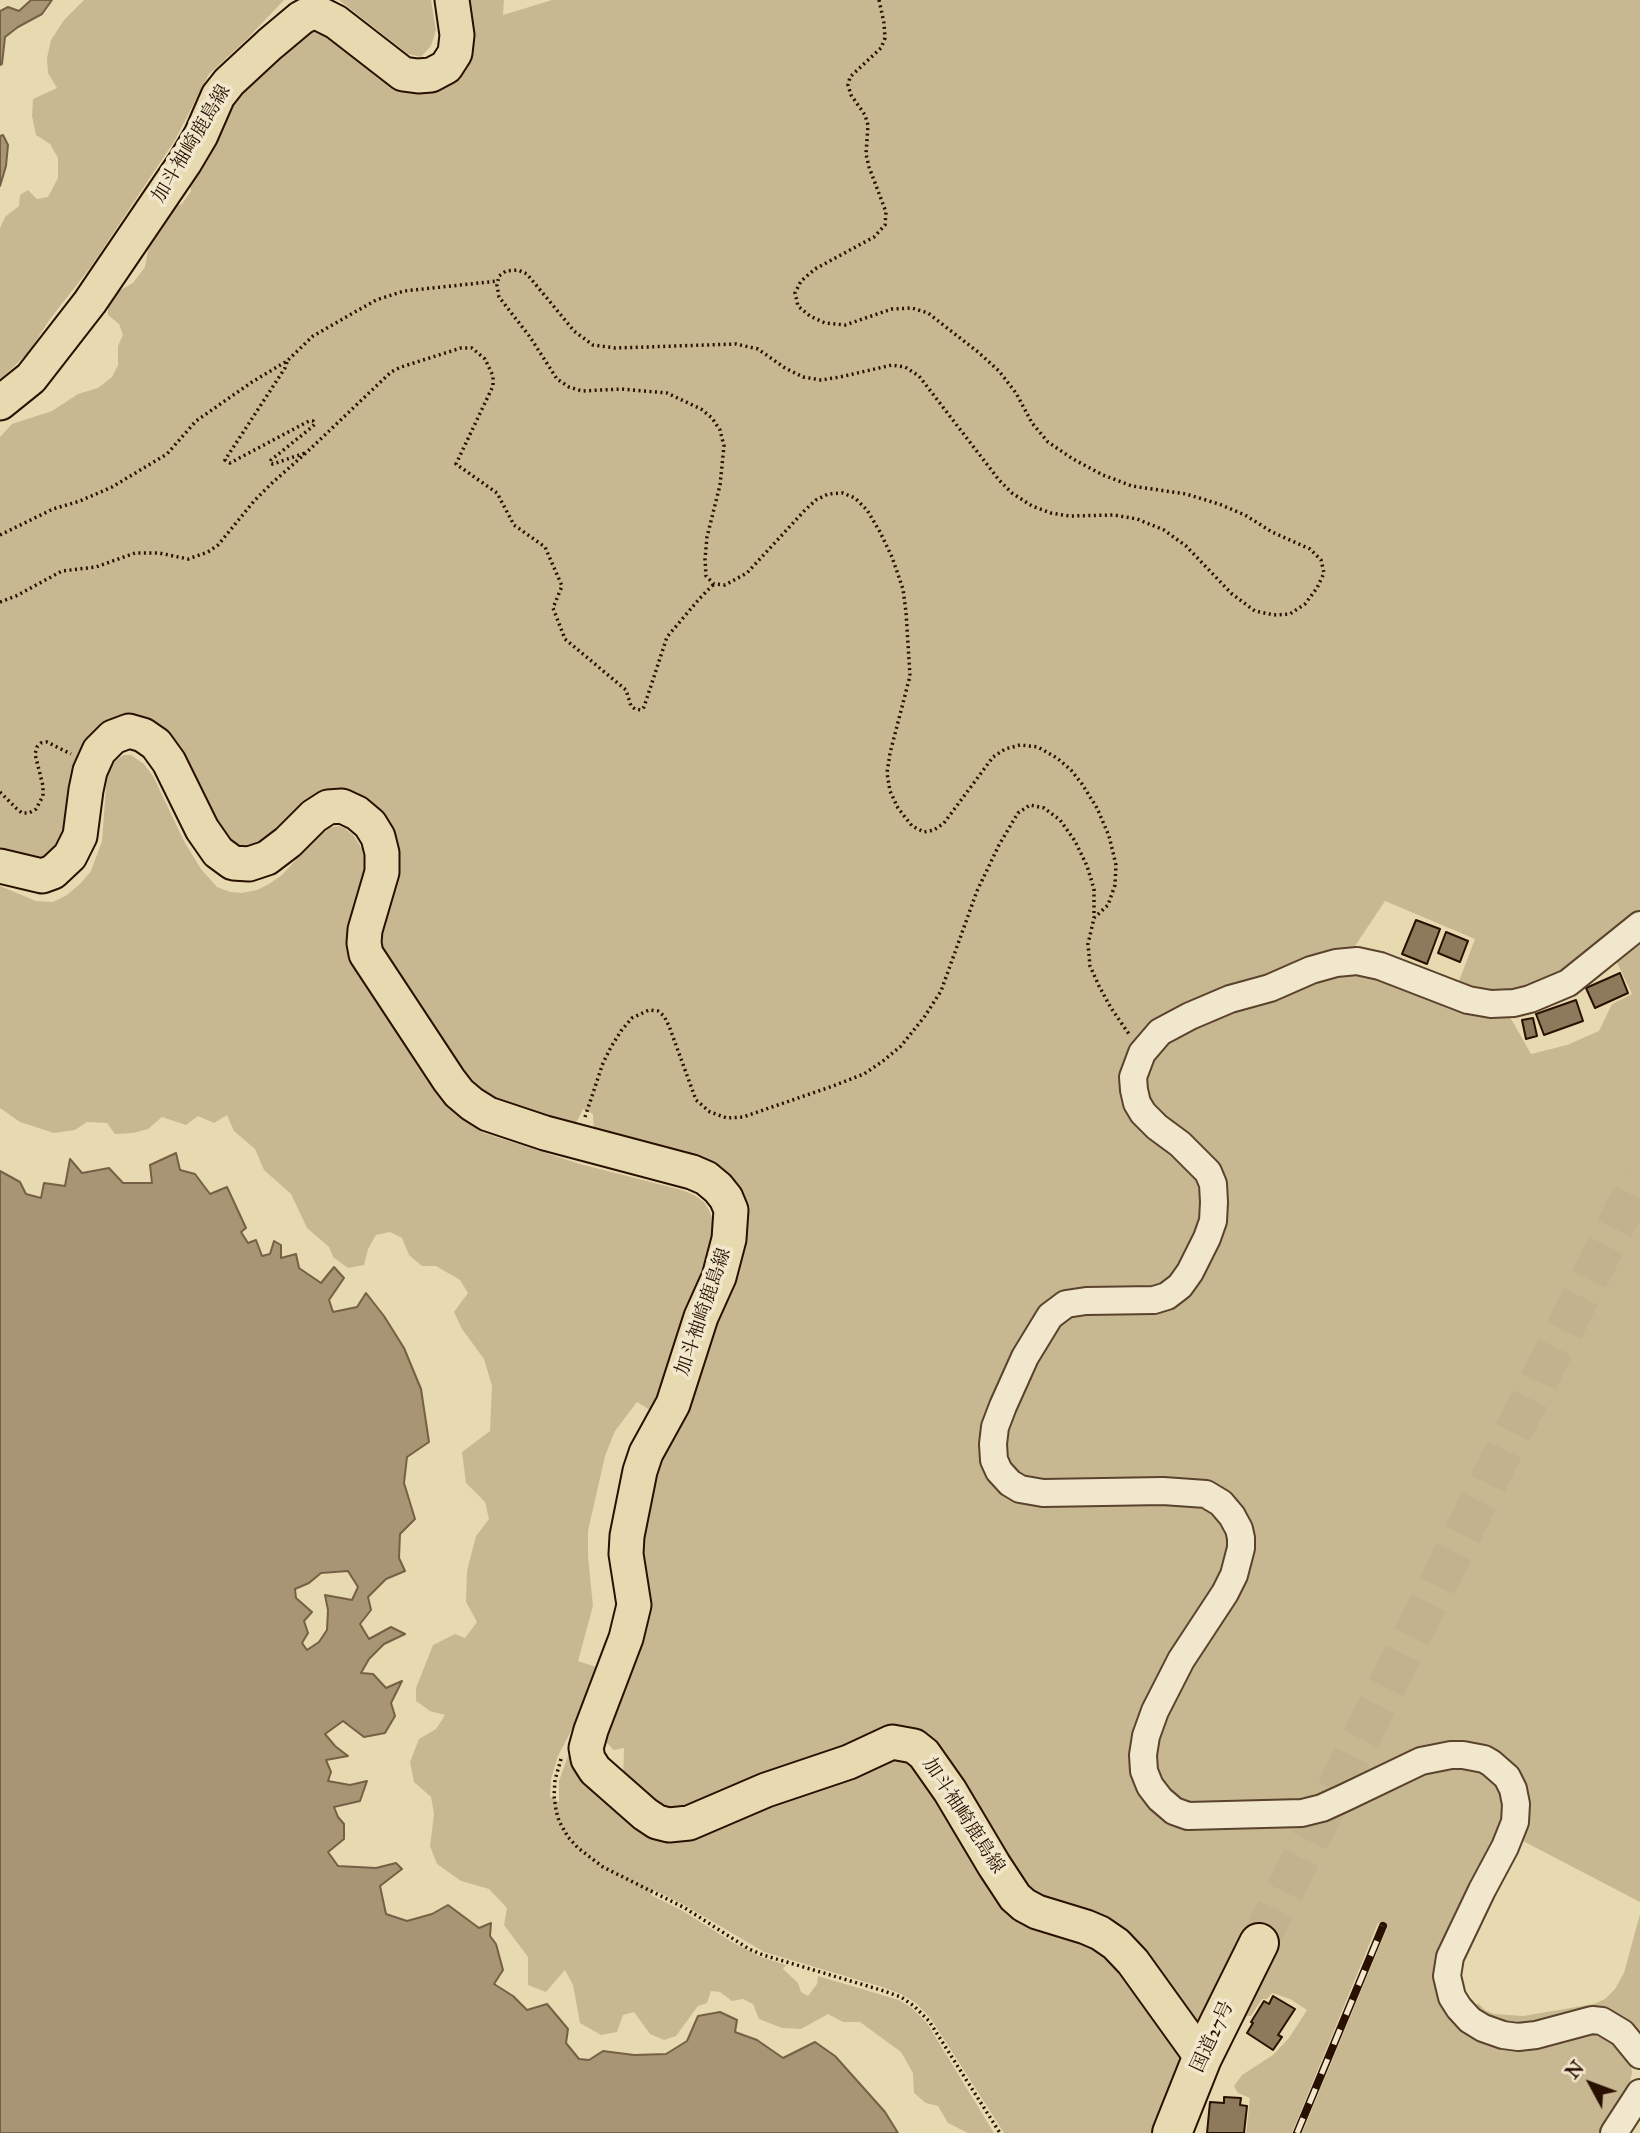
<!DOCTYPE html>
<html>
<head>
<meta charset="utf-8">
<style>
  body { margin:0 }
  #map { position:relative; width:1640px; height:2133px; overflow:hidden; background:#e8dab0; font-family:"IM FELL Great Primer",serif }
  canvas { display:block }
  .north { position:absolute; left:1556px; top:2049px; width:70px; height:70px; -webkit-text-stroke:5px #f0e7cc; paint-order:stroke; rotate:311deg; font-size:19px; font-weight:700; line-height:28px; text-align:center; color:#2a1000 }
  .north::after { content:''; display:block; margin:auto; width:24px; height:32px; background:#2a1000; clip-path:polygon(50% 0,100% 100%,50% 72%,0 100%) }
</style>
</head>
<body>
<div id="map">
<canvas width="1640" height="2133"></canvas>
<div class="north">N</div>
</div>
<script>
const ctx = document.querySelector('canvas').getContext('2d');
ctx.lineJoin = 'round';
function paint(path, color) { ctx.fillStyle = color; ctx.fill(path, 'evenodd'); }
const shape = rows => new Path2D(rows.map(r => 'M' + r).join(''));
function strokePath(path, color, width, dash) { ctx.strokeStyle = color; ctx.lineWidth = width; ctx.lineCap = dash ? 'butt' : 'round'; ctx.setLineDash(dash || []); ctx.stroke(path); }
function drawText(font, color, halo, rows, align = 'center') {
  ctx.font = font + ' "IM FELL Great Primer","Noto Serif JP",serif'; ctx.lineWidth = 7; ctx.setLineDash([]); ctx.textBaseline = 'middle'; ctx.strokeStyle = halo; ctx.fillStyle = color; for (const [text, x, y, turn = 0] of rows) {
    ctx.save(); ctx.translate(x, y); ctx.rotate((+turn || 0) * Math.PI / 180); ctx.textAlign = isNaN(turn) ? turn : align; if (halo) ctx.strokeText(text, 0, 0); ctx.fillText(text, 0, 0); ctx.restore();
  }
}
paint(shape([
  [84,0,284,0,247,39,209,74,175,140,90,268,50,319,28,353,0,380,0,228,5,217,19,206,20,195,28,190,37,199,48,197,58,178,58,158,50,144,36,135,32,116,33,99,57,88,48,73,47,58,51,40,64,20],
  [339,0,431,0,436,30,431,46,421,57,408,54],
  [463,0,504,0,503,15,552,0,1640,0,1640,916,1565,977,1530,993,1513,997,1492,997,1471,994,1456,989,1475,939,1385,901,1349,955,1353,967,1377,972,1435,996,1467,1005,1506,1010,1531,1054,1567,1045,1599,1031,1612,1004,1632,994,1614,956,1640,934,1640,1902,1523,1841,1487,1892,1521,1825,1523,1802,1520,1787,1513,1774,1496,1758,1482,1752,1450,1749,1434,1750,1418,1755,1343,1793,1321,1802,1301,1807,1191,1809,1177,1804,1165,1793,1155,1781,1151,1768,1153,1738,1172,1691,1204,1635,1240,1580,1248,1550,1248,1537,1244,1526,1234,1531,1236,1547,1219,1590,1176,1656,1148,1709,1139,1734,1135,1755,1137,1775,1143,1791,1154,1804,1170,1817,1186,1824,1301,1822,1351,1805,1399,1777,1434,1763,1460,1760,1480,1764,1490,1770,1499,1779,1509,1800,1507,1824,1451,1940,1442,1969,1443,1990,1455,2013,1466,2025,1482,2033,1501,2039,1518,2041,1583,2027,1597,2029,1614,2037,1624,2048,1630,2060,1632,2073,1628,2091,1621,2107,1604,2133,1302,2133,1387,1928,1378,1923,1292,2133,1246,2133,1250,2098,1238,2093,1234,2086,1242,2075,1273,2055,1289,2038,1307,2010,1290,1999,1272,1993,1267,1999,1262,1999,1251,2016,1247,2016,1228,2043,1223,2045,1219,2043,1259,1968,1270,1950,1275,1950,1276,1949,1249,1934,1247,1937,1249,1940,1205,2025,1198,2029,1193,2029,1183,2020,1138,1959,1121,1939,1104,1927,1088,1920,1041,1906,1027,1900,1020,1893,998,1862,954,1789,929,1751,917,1741,892,1736,878,1739,847,1756,809,1770,764,1783,688,1816,671,1818,662,1816,649,1808,626,1789,623,1779,624,1748,614,1750,604,1740,600,1724,638,1625,641,1605,633,1554,647,1474,653,1456,680,1407,708,1320,726,1279,740,1240,740,1207,734,1193,724,1180,695,1163,618,1145,602,1139,594,1131,593,1114,583,1109,577,1121,567,1128,549,1126,493,1106,478,1098,465,1086,454,1075,377,955,373,932,389,874,390,852,386,834,377,820,362,804,348,796,337,793,324,796,283,835,266,847,253,852,240,853,225,845,211,825,177,757,162,734,146,723,125,719,107,727,92,744,82,766,70,832,60,849,48,861,37,864,22,865,0,857,0,437,12,424,52,411,78,394,98,388,112,377,118,365,118,346,123,335,119,324,108,315,108,300,117,292,133,283,145,267,150,239,159,222,169,207,182,204,191,191,187,171,207,139,226,101,236,87,276,50,307,26,319,24,333,30,400,81,416,87,434,86,453,77,466,61,469,46,469,31],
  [124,755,131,755,144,764,153,776,185,843,201,869,217,887,230,892,242,893,257,890,269,884,282,875,313,841,329,828,338,826,345,828,354,836,362,849,365,863,364,879,346,940,350,961,436,1093,464,1121,484,1133,580,1164,682,1190,694,1195,704,1202,709,1210,714,1223,713,1236,704,1265,682,1319,658,1395,650,1410,637,1402,615,1431,605,1456,588,1531,588,1556,593,1606,578,1661,596,1667,583,1708,558,1756,551,1779,550,1797,559,1802,559,1781,573,1742,641,1820,901,1747,990,1868,1098,1939,1185,2047,1158,2133,1004,2133,931,2019,916,2003,901,1994,882,1987,764,1952,686,1906,654,1890,651,1895,683,1911,732,1942,761,1957,786,1965,783,1969,798,1983,801,1992,808,1996,817,1984,818,1976,899,2000,912,2008,927,2023,994,2133,968,2133,948,2123,938,2106,926,2103,914,2093,913,2073,901,2052,860,2022,843,2022,828,2014,801,2029,782,2028,759,2019,753,2004,743,1999,732,2001,720,1992,711,1991,707,2003,698,2006,676,2036,664,2040,650,2034,634,2012,623,2015,617,2032,601,2035,580,2023,573,1985,565,1970,546,1992,528,1985,528,1957,504,1925,507,1908,489,1889,461,1881,437,1864,430,1846,434,1814,431,1797,414,1782,410,1762,419,1739,436,1729,445,1715,430,1711,416,1701,416,1688,433,1645,455,1634,465,1638,477,1622,466,1602,467,1571,476,1536,489,1519,485,1502,466,1483,462,1452,490,1431,492,1386,484,1359,462,1329,454,1312,468,1293,460,1280,436,1266,422,1266,409,1255,402,1238,390,1232,376,1235,368,1249,364,1265,348,1268,333,1257,329,1247,307,1228,291,1194,264,1170,255,1149,234,1131,227,1115,214,1123,198,1116,186,1125,162,1117,148,1129,133,1133,115,1134,107,1123,87,1122,75,1130,54,1133,20,1122,0,1108,0,886,36,901,53,902,67,895,81,883,91,871,102,841,107,773,117,759],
  [1640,1914,1640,2042,1627,2028,1536,2030,1475,2014,1478,2003,1485,2010,1494,2014,1523,2016,1594,2004,1605,1999,1615,1989,1624,1973]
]), '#c8b892');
const water = shape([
  [31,0,52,0,42,14,18,27,5,37,2,64,0,65,0,11,8,7,19,11,31,0],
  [3,135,8,145,6,166,0,186,0,136,3,135],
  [176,1153,180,1170,195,1174,210,1194,227,1187,246,1228,241,1232,248,1243,256,1240,262,1256,270,1254,274,1241,281,1245,281,1258,296,1254,299,1268,321,1283,334,1267,344,1278,329,1300,333,1312,357,1307,366,1293,384,1316,404,1348,421,1389,429,1442,407,1457,404,1483,415,1519,400,1534,399,1558,405,1571,386,1579,368,1597,371,1610,360,1624,369,1639,391,1627,405,1634,384,1644,369,1659,361,1673,373,1674,386,1688,402,1681,391,1703,395,1716,385,1733,364,1737,343,1721,325,1734,335,1746,348,1756,326,1760,331,1772,328,1781,350,1785,367,1781,360,1801,334,1807,338,1817,344,1824,344,1839,328,1852,338,1866,376,1868,396,1863,402,1869,380,1886,386,1914,407,1921,432,1914,448,1905,479,1928,491,1923,490,1936,496,1944,503,1970,494,1984,513,1996,527,2010,547,2004,568,2029,566,2043,579,2059,589,2060,603,2051,634,2055,666,2054,687,2041,698,2016,720,2012,737,2020,735,2032,757,2040,783,2058,815,2042,835,2056,885,2112,898,2133,0,2133,0,1171,20,1182,26,1194,41,1198,44,1183,65,1186,70,1159,82,1173,109,1168,123,1183,152,1183,150,1165,176,1153],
  [348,1571,358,1587,352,1600,325,1595,328,1610,327,1630,319,1642,307,1650,302,1643,308,1633,304,1621,312,1612,296,1598,295,1589,309,1583,321,1573,348,1571]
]);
paint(water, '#a79574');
strokePath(water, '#756046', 2);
const building = shape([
  [1416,920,1440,929,1427,964,1402,954,1416,920],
  [1446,932,1468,941,1460,962,1438,953,1446,932],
  [1620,973,1628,993,1595,1008,1586,988,1620,973],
  [1576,1000,1583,1021,1544,1035,1536,1014,1576,1000],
  [1533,1018,1537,1036,1526,1039,1522,1020,1533,1018],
  [1273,1996,1295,2009,1278,2035,1282,2037,1273,2050,1247,2033,1253,2023,1251,2022,1264,2001,1269,2004,1273,1996],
  [1224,2097,1241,2098,1240,2105,1247,2106,1244,2133,1207,2133,1210,2102,1224,2103,1224,2097]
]);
paint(building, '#8d795c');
strokePath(building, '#2a1000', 2);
strokePath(shape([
  [1259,1943,1640,1177]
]), '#c2b28d', 38, [38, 19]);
const minor = shape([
  [1640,925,1568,983,1530,999,1514,1003,1491,1004,1468,1000,1380,966,1357,961,1336,963,1311,970,1270,988,1230,999,1190,1016,1160,1032,1142,1053,1133,1077,1134,1090,1137,1103,1143,1113,1157,1127,1180,1144,1208,1172,1213,1184,1214,1202,1213,1221,1207,1238,1190,1272,1180,1286,1167,1296,1154,1300,1086,1301,1066,1304,1050,1316,1025,1357,1003,1406,995,1427,993,1444,994,1460,999,1471,1010,1483,1020,1489,1043,1493,1163,1491,1206,1494,1221,1503,1232,1516,1239,1529,1241,1538,1241,1548,1234,1575,1225,1593,1181,1660,1155,1711,1146,1736,1143,1755,1144,1771,1150,1786,1160,1799,1174,1811,1188,1816,1302,1813,1322,1808,1346,1797,1421,1761,1451,1755,1463,1755,1484,1759,1491,1763,1507,1777,1513,1789,1516,1804,1515,1822,1505,1847,1482,1890,1450,1957,1447,1976,1452,1997,1459,2008,1470,2020,1483,2028,1503,2035,1518,2037,1536,2035,1592,2020,1602,2021,1622,2033,1640,2055],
  [1614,2133,1640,2093]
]);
const major = shape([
  [0,403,31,378,90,302,185,162,201,135,218,96,229,82,270,44,301,18,314,11,336,22,403,74,418,76,431,75,446,67,455,53,457,35,452,0],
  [0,866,42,876,53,872,70,856,80,836,86,790,90,771,99,751,113,737,129,731,143,735,156,744,169,762,202,829,218,852,233,863,249,864,267,858,288,842,314,816,328,807,342,806,357,813,370,824,378,837,382,853,382,872,365,930,364,943,366,954,449,1080,459,1093,472,1104,488,1114,545,1133,692,1172,706,1178,718,1188,726,1198,731,1210,729,1239,719,1277,701,1317,673,1404,646,1453,640,1471,627,1536,626,1554,634,1605,626,1638,591,1730,586,1748,588,1759,595,1770,645,1814,657,1822,669,1825,689,1823,766,1790,849,1762,892,1742,914,1746,924,1754,950,1791,994,1865,1015,1897,1024,1905,1037,1912,1086,1927,1100,1933,1116,1944,1133,1962,1202,2058]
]);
const highway = shape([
  [1172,2133,1202,2058,1259,1943]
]);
strokePath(minor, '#5a422c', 30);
strokePath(major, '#2a1000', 37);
strokePath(highway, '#2a1000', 42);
strokePath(shape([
  [879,0,884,23,885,38,881,48,850,77,848,85,851,95,865,115,868,125,866,154,869,167,886,212,885,225,874,237,815,269,801,281,795,293,798,306,810,316,825,323,845,325,892,309,912,308,928,313,978,352,999,371,1016,393,1032,423,1048,442,1073,459,1103,475,1132,486,1186,494,1219,504,1245,515,1272,532,1310,549,1321,560,1324,573,1317,588,1305,604,1290,614,1274,615,1255,611,1232,594,1186,546,1164,530,1137,519,1114,515,1069,516,1051,513,1032,506,1012,493,999,480,919,376,905,367,892,365,840,377,821,380,803,377,785,368,758,349,736,344,615,348,593,345,574,331,527,274,518,270,506,271,499,276,497,285,499,297,530,337,557,379,569,387,582,391,622,389,667,393,701,409,712,418,720,430,724,446,720,485,707,537,705,559,706,576,714,584,725,585,747,573,805,510,816,500,828,494,843,493,855,498,867,510,880,532,892,557,903,589,906,612,910,676,890,753,887,773,890,791,898,808,912,826,924,832,934,830,944,823,993,757,1005,749,1020,745,1038,747,1057,758,1071,770,1082,784,1097,808,1109,836,1116,865,1115,885,1108,905,1094,918,1088,944,1090,966,1099,986,1111,1008,1129,1034],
  [287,362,285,368,225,460,230,463,309,421,313,421,315,424,312,427,271,460,270,463,273,464,305,453],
  [0,535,53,509,80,501,112,487,167,454,196,421,252,382,287,361,313,336,376,300,404,291,498,281],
  [0,602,16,596,62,571,96,567,135,553,159,553,188,559,208,552,218,545,254,501,272,483,307,452,391,372,401,367,461,348,472,348,485,359,493,376,493,386,456,464,497,493,514,525,545,547,562,586,553,608,565,639,626,690,631,706,635,709,641,710,644,707,667,637,700,598,714,584],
  [0,792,16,808,22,813,29,813,36,809,43,796,43,786,35,754,37,747,41,743,47,742,71,754],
  [585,1117,603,1063,611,1047,621,1031,632,1018,649,1010,658,1011,664,1016,669,1026,696,1100,710,1112,727,1118,743,1117,833,1086,864,1074,883,1061,901,1046,925,1016,941,991,977,891,999,845,1018,813,1030,805,1044,808,1060,820,1075,841,1087,866,1094,889,1094,918],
  [561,1759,555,1780,554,1796,556,1810,559,1821,568,1837,578,1848,603,1867,685,1908,749,1949,763,1955,881,1990,901,1997,914,2006,929,2021,1000,2133]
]), '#2a1000', 3.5, [2, 3.5]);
strokePath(minor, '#f0e7cc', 26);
strokePath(major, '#e8dab0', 33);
strokePath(highway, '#e8dab0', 38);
const rail = shape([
  [1297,2133,1383,1926]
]);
strokePath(rail, '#2a1000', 8);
strokePath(rail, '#f0e7cc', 5, [16]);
drawText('19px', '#2a1000', '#f0e7cc', [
  ["加斗袖崎鹿島線",192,144,-59],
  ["加斗袖崎鹿島線",704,1312,-71],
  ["加斗袖崎鹿島線",963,1816,57],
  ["国道27号",1213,2037,-65]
]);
</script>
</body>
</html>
